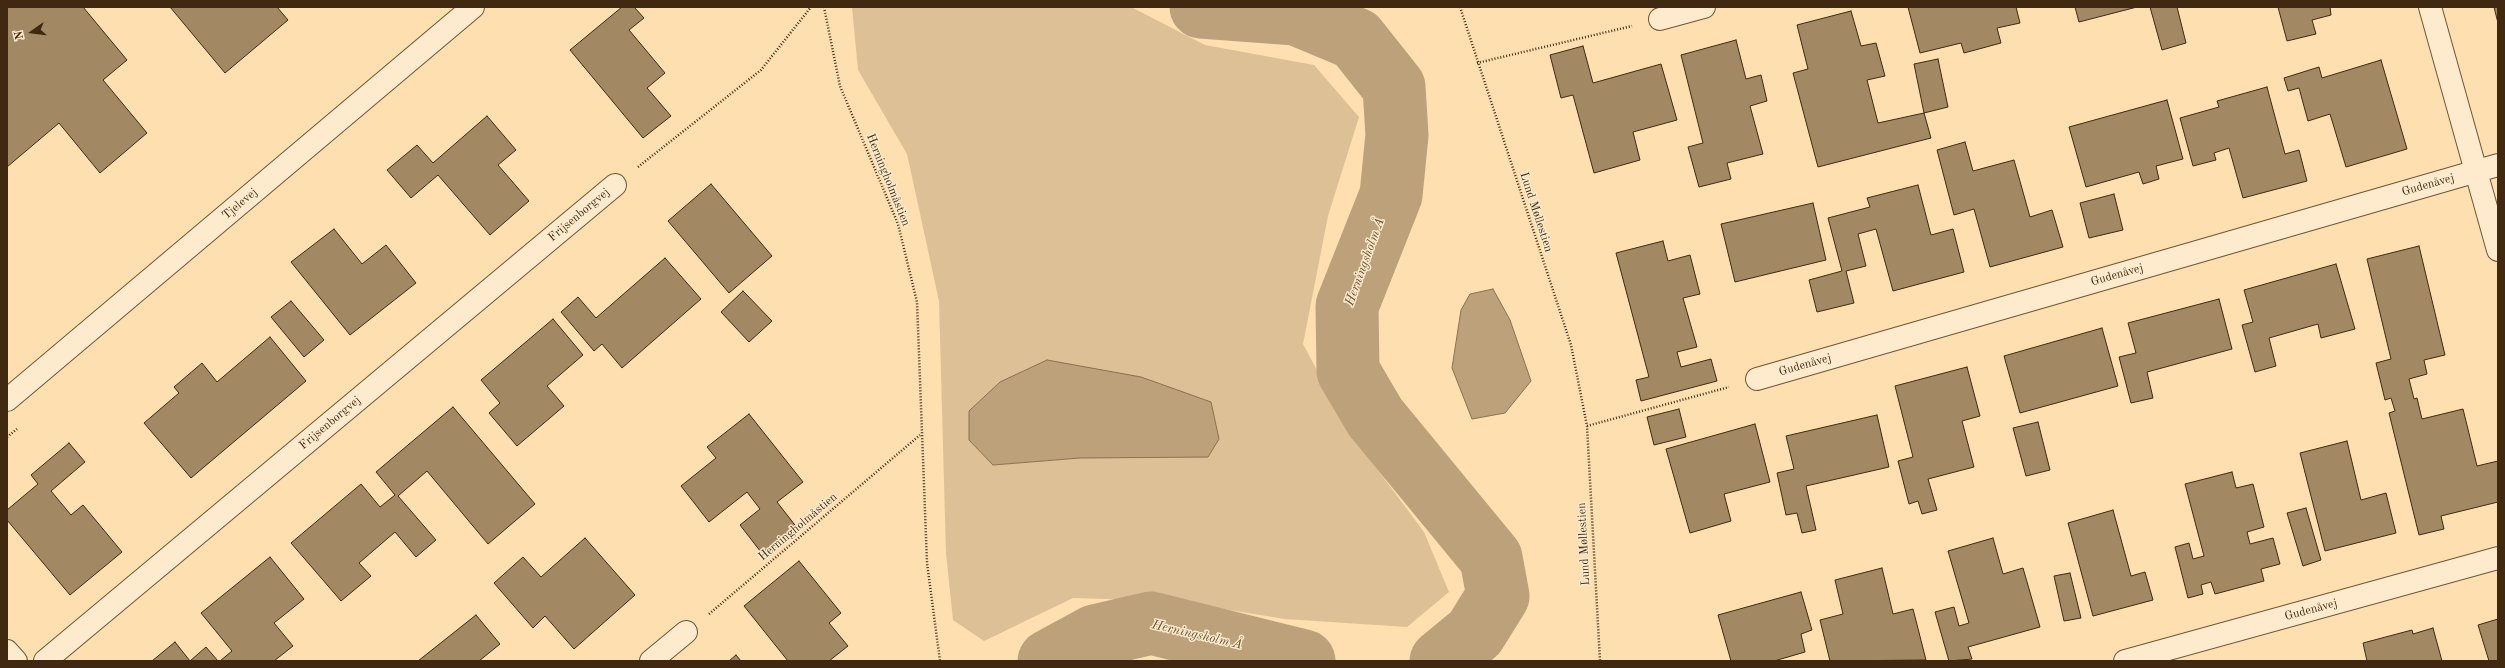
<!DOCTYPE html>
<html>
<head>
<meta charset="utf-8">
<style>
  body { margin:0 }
  #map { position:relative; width:2505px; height:668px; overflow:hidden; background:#fddfb0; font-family:"Old Standard TT",serif }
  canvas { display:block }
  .frame { position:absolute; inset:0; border:8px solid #402910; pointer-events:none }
  .north { position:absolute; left:12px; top:12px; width:40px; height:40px; -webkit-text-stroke:3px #feeacc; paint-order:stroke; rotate:256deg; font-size:11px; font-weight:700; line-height:16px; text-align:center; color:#402910 }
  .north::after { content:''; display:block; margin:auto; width:14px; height:18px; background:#402910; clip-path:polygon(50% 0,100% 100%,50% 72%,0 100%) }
</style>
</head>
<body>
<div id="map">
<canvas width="2505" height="668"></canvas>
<div class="frame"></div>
<div class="north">N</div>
</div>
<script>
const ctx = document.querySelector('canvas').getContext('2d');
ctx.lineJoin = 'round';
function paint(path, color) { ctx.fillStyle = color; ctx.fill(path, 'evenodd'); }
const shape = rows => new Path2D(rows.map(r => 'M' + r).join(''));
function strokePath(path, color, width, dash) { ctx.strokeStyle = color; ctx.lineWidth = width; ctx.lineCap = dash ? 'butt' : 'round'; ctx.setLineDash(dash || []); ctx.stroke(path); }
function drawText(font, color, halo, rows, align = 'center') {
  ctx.font = font + ' "Old Standard TT",serif'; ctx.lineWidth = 3; ctx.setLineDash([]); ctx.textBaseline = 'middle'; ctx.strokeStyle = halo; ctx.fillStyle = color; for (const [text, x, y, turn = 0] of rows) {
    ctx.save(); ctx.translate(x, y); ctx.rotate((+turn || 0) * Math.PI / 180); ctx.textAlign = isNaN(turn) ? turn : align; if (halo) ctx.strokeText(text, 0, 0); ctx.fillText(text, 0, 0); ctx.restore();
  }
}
paint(shape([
  [852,7,1131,7,1205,45,1314,65,1359,117,1328,216,1303,344,1351,434,1424,532,1449,592,1407,627,1285,619,1174,601,1073,598,984,641,953,620,946,553,939,301,907,154,858,70],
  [969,440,1080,458,993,465]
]), '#ddc095');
const water = shape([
  [1493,289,1510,320,1531,381,1505,413,1472,419,1452,368,1461,310,1470,294,1493,289],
  [1047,360,1141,377,1211,402,1219,439,1208,457,1080,458,993,465,969,440,969,411,1000,382,1047,360]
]);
paint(water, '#bda17a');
strokePath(water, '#8b7150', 1);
strokePath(shape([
  [1201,7,1296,14,1356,39,1394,87,1397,135,1391,195,1347,306,1348,371,1375,417,1491,558,1498,596,1475,633,1441,661],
  [1049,661,1095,636,1151,623,1304,661]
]), '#bda17a', 63);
const building = shape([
  [7,7,83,7,127,60,103,80,147,133,100,173,59,123,7,167,7,7],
  [170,7,277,7,288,20,225,73,170,7],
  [622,7,634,7,644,18,629,30,665,73,647,88,671,116,643,138,570,50,622,7],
  [1908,7,2016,7,2020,23,1997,28,2001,43,1964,53,1961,43,1920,53,1908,7],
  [2075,7,2137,7,2079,22,2075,7],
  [2150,7,2177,7,2186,43,2162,50,2150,7],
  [2278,7,2330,7,2331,15,2312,20,2316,34,2287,41,2278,7],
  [2494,7,2498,7,2498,23,2494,7],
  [1851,11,1861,46,1876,43,1885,76,1867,80,1878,123,1924,113,1931,138,1818,167,1793,73,1808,69,1797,25,1851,11],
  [1736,40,1746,79,1761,75,1767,101,1750,106,1763,154,1727,163,1731,179,1699,187,1688,147,1703,143,1681,55,1736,40],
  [1583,46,1593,83,1661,64,1677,120,1633,132,1640,160,1594,173,1573,95,1561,98,1550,55,1583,46],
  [1938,59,1948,107,1924,113,1914,64,1938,59],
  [2381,60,2407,149,2346,167,2330,114,2308,121,2299,88,2288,91,2284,78,2319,67,2322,78,2381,60],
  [2267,87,2285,154,2299,150,2307,181,2243,198,2229,148,2214,153,2216,160,2193,166,2180,118,2219,107,2217,101,2267,87],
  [2167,100,2183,159,2156,166,2159,179,2143,184,2139,172,2086,187,2069,127,2167,100],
  [487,116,516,150,498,165,529,201,490,235,438,175,411,198,387,170,417,145,433,163,487,116],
  [1965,142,1973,171,2014,160,2030,217,2052,210,2063,247,1990,267,1974,209,1954,215,1937,150,1965,142],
  [711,184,772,256,729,293,668,221,711,184],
  [1918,185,1931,235,1953,229,1964,272,1893,291,1876,229,1858,234,1866,266,1846,271,1854,303,1817,312,1809,280,1842,271,1828,218,1870,207,1867,198,1918,185],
  [2114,194,2123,230,2089,238,2080,203,2114,194],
  [1813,203,1826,260,1735,282,1721,224,1813,203],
  [334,229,362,264,386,245,416,283,350,335,291,262,334,229],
  [1663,241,1668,261,1690,255,1700,294,1683,298,1697,347,1677,352,1681,367,1711,359,1717,381,1641,401,1636,380,1649,377,1616,253,1663,241],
  [2419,246,2445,355,2424,360,2427,374,2409,379,2414,399,2417,398,2422,419,2463,409,2477,466,2498,461,2498,502,2441,516,2444,529,2419,535,2389,413,2395,411,2391,398,2385,400,2376,363,2391,359,2367,259,2419,246],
  [665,258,701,299,622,368,602,344,594,351,561,312,578,297,596,318,665,258],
  [2336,264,2355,329,2321,338,2318,324,2269,338,2276,366,2255,372,2242,325,2253,322,2244,290,2336,264],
  [743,291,772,321,749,342,721,312,743,291],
  [2219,299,2232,349,2147,372,2153,398,2131,403,2119,357,2136,353,2128,323,2219,299],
  [291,301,324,340,304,357,271,317,291,301],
  [553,319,583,355,547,386,564,406,517,446,489,413,500,403,481,380,553,319],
  [2102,328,2118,386,2020,413,2004,356,2102,328],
  [270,337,306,381,191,478,144,423,179,393,174,387,202,363,217,382,270,337],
  [1967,367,1980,416,1962,421,1974,467,1928,479,1937,510,1922,514,1918,501,1909,504,1898,461,1913,457,1895,386,1967,367],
  [453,407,535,504,488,544,427,471,398,496,436,540,416,557,395,532,359,563,371,576,341,601,291,543,361,484,380,507,395,495,376,472,453,407],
  [1679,409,1686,437,1654,445,1647,417,1679,409],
  [749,414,803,482,777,502,798,529,764,556,740,525,760,509,747,492,709,522,681,486,716,458,707,447,749,414],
  [1877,415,1889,467,1806,486,1816,530,1802,533,1797,513,1786,515,1777,473,1794,469,1786,436,1877,415],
  [2038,422,2050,470,2026,476,2013,428,2038,422],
  [1755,424,1770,482,1724,494,1731,521,1690,533,1666,449,1755,424],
  [2347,441,2361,500,2386,493,2396,533,2325,551,2300,453,2347,441],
  [69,443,85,462,51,491,71,515,83,505,122,552,70,595,7,520,7,510,38,484,31,475,69,443],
  [2232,472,2236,488,2253,484,2264,527,2247,532,2250,544,2273,538,2280,564,2261,569,2264,581,2215,594,2211,582,2201,585,2203,594,2188,598,2175,547,2189,543,2193,559,2204,556,2185,484,2232,472],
  [2306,508,2321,560,2303,566,2287,513,2306,508],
  [2113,510,2131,576,2145,572,2153,600,2093,616,2068,523,2113,510],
  [585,538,635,595,574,649,545,616,533,628,494,583,523,557,541,577,585,538],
  [1993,538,2003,574,2023,568,2040,627,1968,647,1972,659,1949,661,1935,612,1954,607,1959,626,1969,623,1948,551,1993,538],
  [270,557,304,599,274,623,293,646,274,661,220,661,232,651,201,613,270,557],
  [799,561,841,613,829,623,848,646,829,661,788,661,744,606,799,561],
  [1882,568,1893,614,1913,609,1926,660,1830,661,1820,620,1843,614,1835,580,1882,568],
  [2070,573,2081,618,2064,621,2054,576,2070,573],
  [1801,592,1812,630,1801,634,1805,652,1774,661,1731,661,1718,615,1801,592],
  [476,615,500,644,479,661,418,661,476,615],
  [2498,619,2498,661,2489,661,2478,625,2498,619],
  [2433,628,2442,661,2367,661,2363,643,2412,630,2413,634,2433,628],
  [175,642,190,661,206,647,218,661,152,661,175,642],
  [736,655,741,661,729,661,736,655]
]);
paint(building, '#a28863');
strokePath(building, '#402910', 1);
const minor = shape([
  [2430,7,2498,250],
  [1660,19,1704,7],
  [1757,379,2498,165],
  [7,400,473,7],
  [7,651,16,661],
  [45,661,615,185],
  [651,661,686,632],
  [2125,661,2498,558]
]);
strokePath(minor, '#6f5638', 24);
strokePath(shape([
  [824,7,840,86,898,224,917,302,927,563,940,661],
  [1460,7,1571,345,1587,426,1600,661],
  [1477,63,1632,26],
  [638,167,761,70,811,7],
  [1587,426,1729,387],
  [7,437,17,429],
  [709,614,920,435]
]), '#402910', 2.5, [1, 2]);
strokePath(minor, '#feeacc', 22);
drawText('12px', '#402910', '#feeacc', [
  ["Herningholmåstien",888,180,68],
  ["Gudenåvej",2428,185,-16],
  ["Tjelevej",240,204,-40],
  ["Lund Møllestien",1536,212,72],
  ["Frijsenborgvej",579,215,-40],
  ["Gudenåvej",2117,275,-16],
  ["Gudenåvej",1805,365,-16],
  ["Frijsenborgvej",330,423,-40],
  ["Herningholmåstien",798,527,-40],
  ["Lund Møllestien",1584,544,-93],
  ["Gudenåvej",2311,610,-15]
]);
drawText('italic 13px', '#664d30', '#feeacc', [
  ["Herningsholm Å",1365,262,-70],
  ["Herningsholm Å",1197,635,13]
]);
</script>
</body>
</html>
